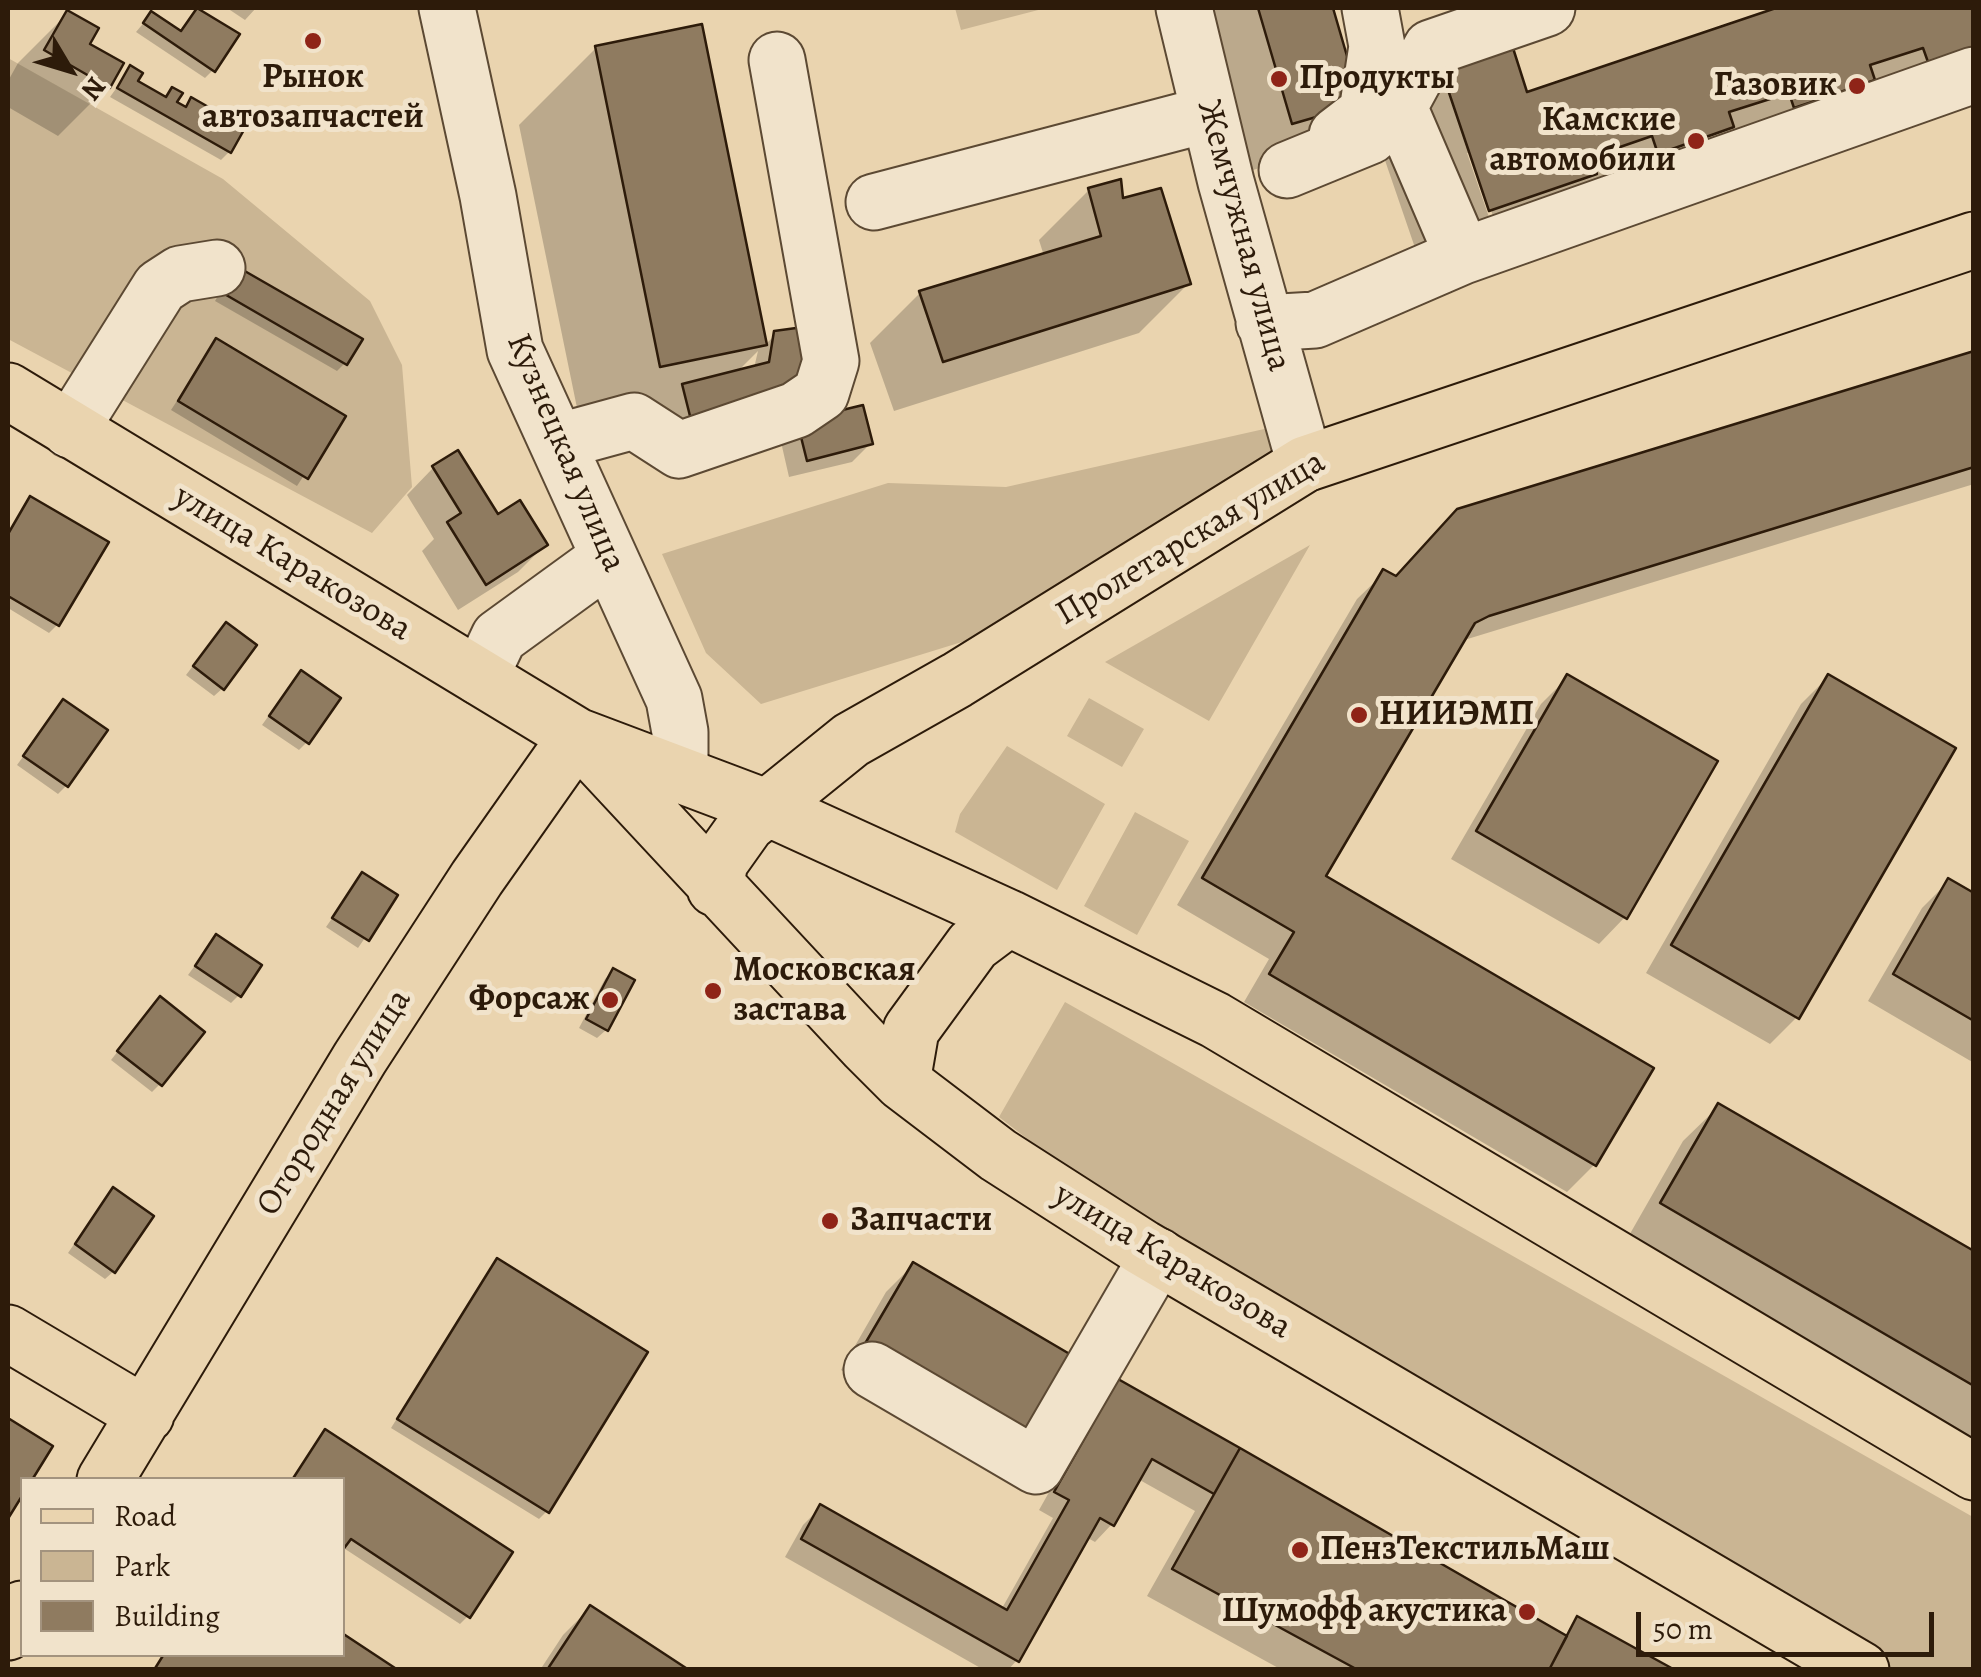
<!DOCTYPE html>
<html>
<head>
<meta charset="utf-8">
<style>
  body { margin:0 }
  #map { position:relative; width:1981px; height:1677px; overflow:hidden; background:#ead4af; font-family:Alegreya,serif }
  canvas { display:block }
  .frame { position:absolute; inset:0; border:10px solid #2d1b0a; pointer-events:none }
  .legend { position:absolute; left:20px; top:1477px; width:325px; height:180px; box-sizing:border-box; background:#f1e3cb; border:2px solid #a3937e; margin:0; padding:12px 18px; list-style:none; font-size:30px; color:#2d1b0a }
  .legend li { display:flex; align-items:center; gap:20px; height:50px }
  .legend b { width:50px; border:2px solid #a3937e }
  .north { position:absolute; left:20px; top:20px; width:100px; height:100px; -webkit-text-stroke:8px #f1e3cb; paint-order:stroke; rotate:128deg; font-size:28px; font-weight:700; line-height:40px; text-align:center; color:#2d1b0a }
  .north::after { content:''; display:block; margin:auto; width:35px; height:45px; background:#2d1b0a; clip-path:polygon(50% 0,100% 100%,50% 72%,0 100%) }
  .scale { position:absolute; left:1636px; top:1612px; width:298px; height:45px; box-sizing:border-box; border:5px solid #2d1b0a; border-top:0; padding-left:12px; font-size:30px; line-height:35px; white-space:nowrap; color:#2d1b0a; -webkit-text-stroke:8px #f1e3cb; paint-order:stroke }
</style>
</head>
<body>
<div id="map">
<canvas width="1981" height="1677"></canvas>
<div class="frame"></div>
<ul class="legend">
<li><b style="height:12px;background:#ead4af"></b>Road</li>
<li><b style="height:28px;background:#cab593"></b>Park</li>
<li><b style="height:28px;background:#8f7b60"></b>Building</li>
</ul>
<div class="north">N</div>
<div class="scale">50 m</div>
</div>
<script>
const ctx = document.querySelector('canvas').getContext('2d');
ctx.lineJoin = 'round';
function paint(path, color) { ctx.fillStyle = color; ctx.fill(path, 'evenodd'); }
const shape = rows => new Path2D(rows.map(r => 'M' + r).join(''));
function strokePath(path, color, width, dash) { ctx.strokeStyle = color; ctx.lineWidth = width; ctx.lineCap = dash ? 'butt' : 'round'; ctx.setLineDash(dash || []); ctx.stroke(path); }
function drawText(font, color, halo, rows, align = 'center') {
  ctx.font = font + ' Alegreya,serif'; ctx.lineWidth = 10; ctx.setLineDash([]); ctx.textBaseline = 'middle'; ctx.strokeStyle = halo; ctx.fillStyle = color; for (const [text, x, y, turn = 0] of rows) {
    ctx.save(); ctx.translate(x, y); ctx.rotate((+turn || 0) * Math.PI / 180); ctx.textAlign = isNaN(turn) ? turn : align; if (halo) ctx.strokeText(text, 0, 0); ctx.fillText(text, 0, 0); ctx.restore();
  }
}
paint(shape([
  [955,8,1046,8,961,30],
  [8,58,223,179,370,301,402,365,412,487,372,533,8,339],
  [1282,425,1282,462,991,633,761,704,706,653,662,554,888,483,1006,487],
  [1310,545,1209,721,1105,662],
  [1089,698,1144,729,1122,767,1067,736],
  [1007,746,1105,804,1057,890,955,832,960,814],
  [1135,812,1189,841,1137,935,1084,906],
  [1065,1002,1973,1517,1973,1669,1880,1669,1160,1241,999,1117]
]), '#cab593');
paint(shape([
  [227,8,256,8,245,20],
  [1193,8,1330,8,1359,103,1309,153,1243,173],
  [1784,8,1974,8,1974,69,1424,274,1378,140,1444,74,1526,95],
  [1467,153,1472,153,1495,222,1491,223],
  [199,9,213,70,205,78,136,32,151,14,180,33],
  [68,13,108,86,58,136,8,107,8,81,18,63],
  [596,48,765,345,776,334,758,423,584,442,519,125],
  [758,351,754,368,736,373],
  [130,69,134,82,163,99,172,90,174,103,183,108,191,100,229,152,221,160,110,97],
  [1089,190,1121,201,1189,283,1139,333,894,411,870,343,920,293,1044,256,1039,240],
  [229,277,345,363,337,371,215,301],
  [216,341,342,417,297,486,171,410],
  [1974,354,1974,484,1461,641,1323,877,1651,1069,1594,1165,1567,1192,1244,1002,1269,959,1177,905,1357,599,1384,573,1394,579],
  [861,408,870,444,852,462,789,477,781,442],
  [457,454,497,518,545,545,518,572,458,610,422,551,434,539,407,495,433,468],
  [30,499,57,625,49,633,8,608,8,532],
  [218,633,223,688,214,696,186,675],
  [1568,677,1625,917,1599,944,1451,859,1541,704],
  [1828,677,1797,1017,1770,1044,1646,973,1801,704],
  [293,682,307,742,299,750,262,725],
  [63,702,66,786,58,794,17,765],
  [362,875,394,896,358,948,326,927],
  [1948,882,1974,896,1974,1063,1868,1001,1922,908],
  [216,937,239,995,231,1003,188,975],
  [613,971,606,1030,597,1038,579,1028,605,979],
  [152,1008,160,1084,152,1092,111,1060],
  [1719,1106,1974,1254,1974,1441,1627,1239,1683,1141],
  [105,1199,114,1271,105,1279,68,1253],
  [498,1261,547,1511,539,1519,391,1428,490,1270],
  [913,1265,1009,1468,841,1370,886,1292],
  [1118,1382,1565,1637,1578,1619,1670,1670,1282,1670,1147,1596,1195,1511,1138,1479,1112,1524,1095,1542,1086,1537,1017,1660,1008,1670,984,1670,785,1557,803,1525,821,1507,1001,1610,1053,1518,1039,1510,1101,1400],
  [9,1422,22,1491,8,1515,8,1423],
  [326,1432,468,1616,460,1624,342,1547,342,1480,292,1480],
  [590,1608,684,1670,540,1670,563,1635]
]), '#0003');
const building = shape([
  [197,8,240,34,215,72,143,23,151,11,181,31,197,8],
  [1258,8,1333,8,1361,104,1292,124,1258,8],
  [1776,8,1974,8,1974,47,1928,62,1923,48,1870,65,1875,80,1812,102,1794,108,1789,93,1729,112,1734,127,1658,154,1652,136,1591,157,1597,174,1489,211,1442,72,1513,48,1527,92,1776,8],
  [67,10,99,28,90,44,124,63,110,88,44,50,67,10],
  [702,24,767,345,660,367,595,46,702,24],
  [130,65,143,73,138,81,166,97,172,87,183,93,177,102,186,107,191,97,245,128,231,153,117,88,130,65],
  [1121,179,1123,198,1161,188,1191,284,943,362,919,291,1101,236,1088,188,1121,179],
  [236,266,363,339,347,365,221,292,236,266],
  [811,326,817,367,779,406,693,428,682,384,769,362,774,331,811,326],
  [216,338,346,416,308,479,178,401,216,338],
  [1974,351,1974,467,1489,616,1475,623,1326,876,1654,1068,1596,1166,1269,974,1294,932,1202,878,1383,569,1396,576,1457,509,1974,351],
  [863,405,873,444,807,461,797,421,863,405],
  [458,450,498,514,520,500,548,545,486,585,447,522,461,513,432,466,458,450],
  [30,496,109,542,59,626,8,596,8,534,30,496],
  [226,622,257,645,224,690,193,666,226,622],
  [301,670,341,698,309,744,269,716,301,670],
  [1567,674,1718,761,1627,919,1476,831,1567,674],
  [1828,674,1956,748,1799,1019,1671,945,1828,674],
  [63,699,108,730,68,787,23,756,63,699],
  [362,872,398,895,369,941,332,918,362,872],
  [1948,878,1974,893,1974,1021,1893,974,1948,878],
  [216,934,262,965,241,997,195,966,216,934],
  [613,968,635,980,608,1031,586,1019,613,968],
  [160,996,205,1032,162,1086,117,1051,160,996],
  [1718,1103,1974,1251,1974,1386,1660,1203,1718,1103],
  [113,1187,154,1216,115,1273,75,1244,113,1187],
  [497,1258,648,1352,549,1513,397,1419,497,1258],
  [913,1262,1085,1363,1037,1443,866,1342,913,1262],
  [1118,1379,1240,1448,1214,1494,1152,1459,1114,1526,1100,1518,1019,1662,801,1539,820,1504,1007,1610,1069,1500,1054,1492,1118,1379],
  [8,1418,53,1446,32,1480,22,1480,22,1496,9,1517,8,1418],
  [325,1429,513,1552,470,1618,351,1539,342,1551,342,1480,292,1480,325,1429],
  [1240,1448,1567,1636,1549,1670,1358,1670,1172,1569,1240,1448],
  [590,1605,689,1670,547,1670,590,1605],
  [1577,1616,1675,1670,1549,1670,1577,1616],
  [342,1633,398,1670,154,1670,164,1654,342,1654,342,1633]
]);
paint(building, '#8f7b60');
strokePath(building, '#2d1b0a', 2.5);
const minor = shape([
  [447,8,488,196,515,350,674,699,680,732,680,772],
  [1184,8,1226,182,1305,464],
  [1399,107,1463,256],
  [1337,135,1367,112,1377,46,1370,8],
  [1287,170,1370,136,1399,107,1431,48,1547,8],
  [874,202,1209,114],
  [1264,323,1315,320,1463,256,1974,75],
  [70,430,160,287,180,274,217,268],
  [557,442,634,421,679,450,796,410,821,393,831,361,777,60],
  [480,677,499,637,609,557],
  [872,1370,1036,1466,1158,1256]
]);
const major = shape([
  [8,391,577,736,768,808,1009,918,1215,1020,1974,1472],
  [583,742,866,1046,902,1082,998,1155,1143,1248,1861,1670],
  [715,888,720,862,747,824,851,740,957,680,1305,464,1974,240],
  [902,1082,911,1030,973,945,1009,918],
  [8,1333,146,1415],
  [105,1480,360,1058,477,878,577,736],
  [8,1632,22,1609]
]);
strokePath(minor, '#5c4933', 59);
strokePath(major, '#2d1b0a', 59);
strokePath(minor, '#f1e3cb', 55);
strokePath(major, '#ead4af', 55);
for (const [x, y, r, color] of [
  [313,41,10,"#8f2418"],
  [1279,79,10,"#8f2418"],
  [1857,86,10,"#8f2418"],
  [1696,141,10,"#8f2418"],
  [1359,715,10,"#8f2418"],
  [713,991,10,"#8f2418"],
  [610,1000,10,"#8f2418"],
  [830,1221,10,"#8f2418"],
  [1300,1550,10,"#8f2418"],
  [1527,1612,10,"#8f2418"]
]) { const dot = new Path2D(); dot.arc(x, y, r, 0, 2 * Math.PI); ctx.fillStyle = color; ctx.fill(dot); strokePath(dot, '#f1e3cb', 4); }
drawText('bold 35px', '#2d1b0a', '#f1e3cb', [
  ["Рынок",313,78,"center"],
  ["автозапчастей",313,118,"center"],
  ["Продукты",1299,79],
  ["Газовик",1837,86,"right"],
  ["Камские",1676,121,"right"],
  ["автомобили",1676,161,"right"],
  ["НИИЭМП",1379,715],
  ["Московская",733,971],
  ["застава",733,1011],
  ["Форсаж",590,1000,"right"],
  ["Запчасти",850,1221],
  ["ПензТекстильМаш",1320,1550],
  ["Шумофф акустика",1507,1612,"right"]
], 'left');
drawText('35px', '#2d1b0a', '#f1e3cb', [
  ["Жемчужная улица",1243,236,75],
  ["Кузнецкая улица",565,453,67],
  ["Пролетарская улица",1191,539,-31],
  ["улица Каракозова",292,564,31],
  ["Огородная улица",335,1103,-58],
  ["улица Каракозова",1172,1262,31]
]);
</script>
</body>
</html>
